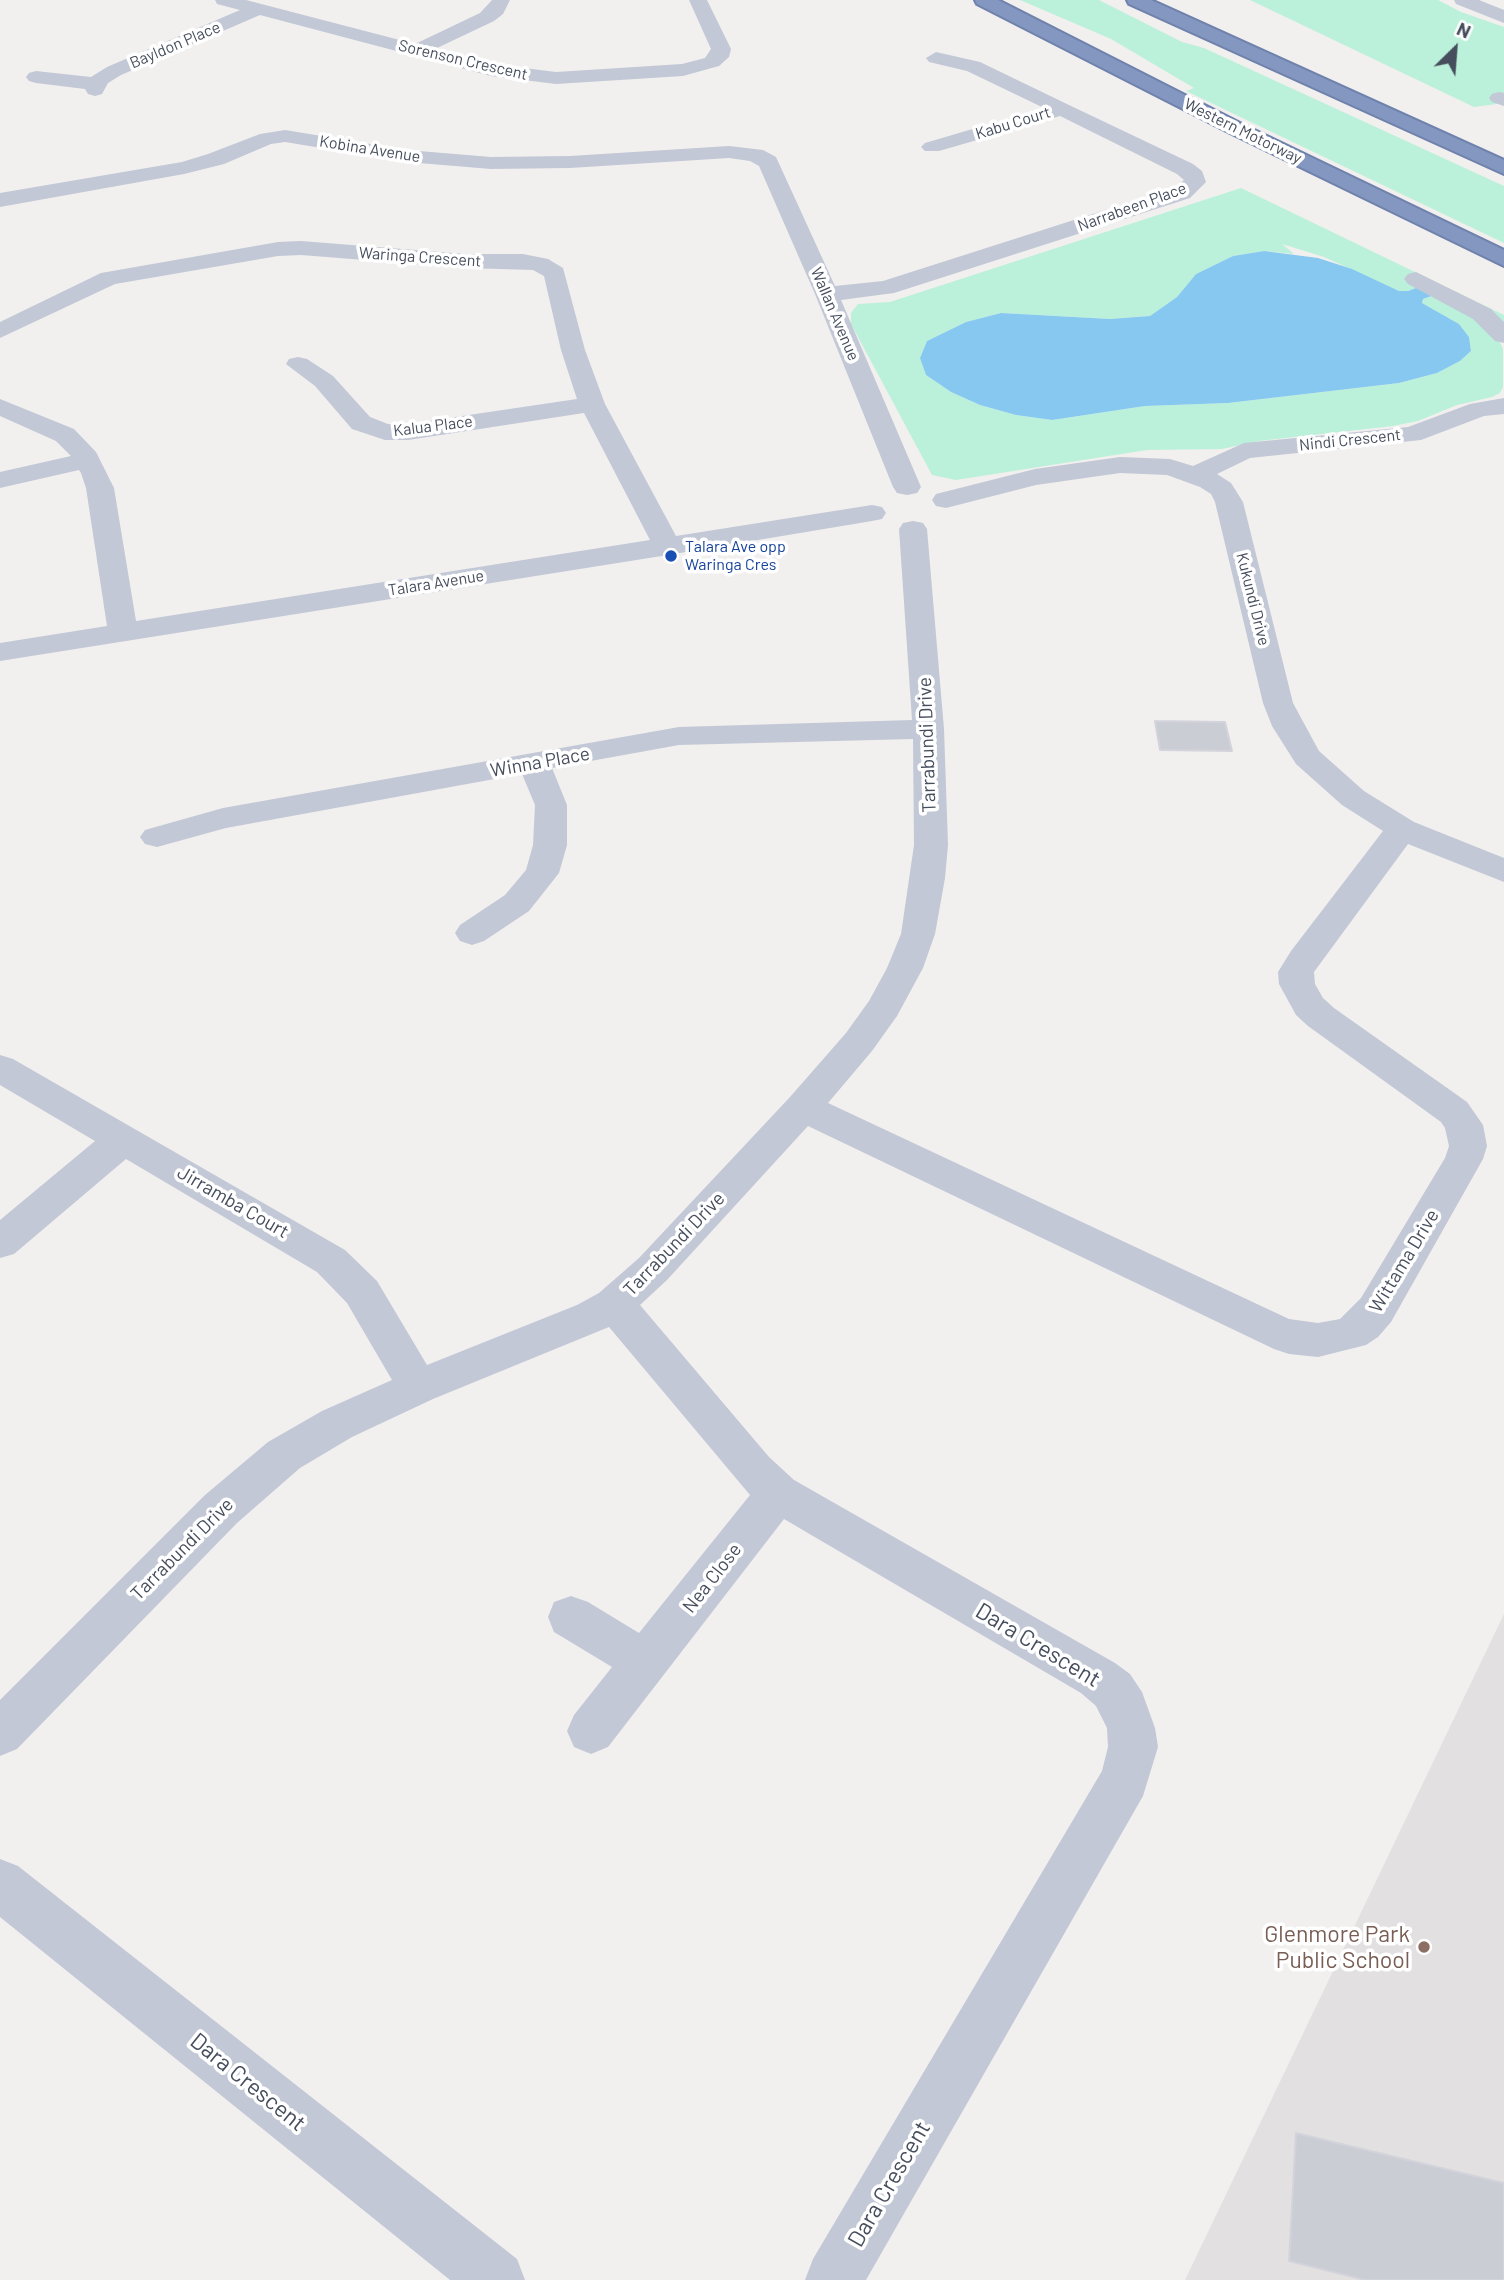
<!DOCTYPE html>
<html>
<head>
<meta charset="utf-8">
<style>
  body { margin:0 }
  #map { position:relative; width:1504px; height:2280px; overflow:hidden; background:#f2efef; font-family:Barlow,sans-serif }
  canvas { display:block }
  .north { position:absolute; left:1420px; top:14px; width:70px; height:70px; -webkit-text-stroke:5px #fff; paint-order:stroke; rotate:25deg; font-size:19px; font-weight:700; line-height:28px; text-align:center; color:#464e5d }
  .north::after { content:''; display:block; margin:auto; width:24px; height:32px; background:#464e5d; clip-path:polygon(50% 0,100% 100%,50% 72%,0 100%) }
</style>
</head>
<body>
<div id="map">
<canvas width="1504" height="2280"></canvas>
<div class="north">N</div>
</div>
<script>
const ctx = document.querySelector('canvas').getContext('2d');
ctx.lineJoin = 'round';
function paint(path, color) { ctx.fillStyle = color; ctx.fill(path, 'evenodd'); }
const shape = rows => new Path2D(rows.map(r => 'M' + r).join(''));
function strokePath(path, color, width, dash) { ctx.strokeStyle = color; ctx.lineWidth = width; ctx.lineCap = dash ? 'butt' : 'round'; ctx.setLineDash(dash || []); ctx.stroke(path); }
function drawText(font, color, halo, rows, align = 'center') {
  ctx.font = font + ' Barlow,sans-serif'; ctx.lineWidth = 7; ctx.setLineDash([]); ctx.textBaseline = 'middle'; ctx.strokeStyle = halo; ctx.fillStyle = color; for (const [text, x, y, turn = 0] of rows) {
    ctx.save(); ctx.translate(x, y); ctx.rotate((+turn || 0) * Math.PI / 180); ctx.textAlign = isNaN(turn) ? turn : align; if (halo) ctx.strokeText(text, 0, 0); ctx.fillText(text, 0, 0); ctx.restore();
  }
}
paint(shape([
  [1504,1614,1504,2280,1185,2280]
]), '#e3e0e1');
paint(shape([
  [1020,0,1099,0,1182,42,1204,48,1504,186,1504,243,1186,91,1194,88,1111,39],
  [1250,0,1438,0,1461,12,1504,27,1504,103,1474,107],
  [1241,188,1504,315,1504,327,1456,295,1419,277,1412,280,1421,286,1408,291,1399,291,1324,257,1282,244,1294,254,1264,251,1233,256,1196,274,1177,297,1150,316,1110,319,1001,313,966,322,927,341,920,358,926,375,951,392,980,405,1016,415,1052,420,1145,406,1228,403,1399,383,1437,373,1460,361,1471,351,1469,337,1459,324,1422,303,1423,299,1437,294,1471,311,1495,331,1503,349,1503,387,1500,393,1492,397,1457,405,1418,421,1393,426,1259,441,1222,449,1147,450,956,480,932,475,851,324,851,313,858,304,890,302]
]), '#bbf1da');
paint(shape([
  [1264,251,1318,258,1352,269,1399,291,1408,291,1421,286,1437,294,1423,299,1422,303,1459,324,1469,337,1471,351,1460,361,1437,373,1399,383,1228,403,1145,406,1052,420,1016,415,980,405,951,392,926,375,920,358,927,341,966,322,1001,313,1110,319,1150,316,1177,297,1196,274,1233,256]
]), '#86c8f0');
const building = shape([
  [1155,721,1225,722,1232,751,1160,750,1155,721],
  [1296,2133,1504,2183,1504,2280,1365,2280,1289,2261,1296,2133]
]);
paint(building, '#cbcdd5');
strokePath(building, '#d3d4db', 2);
const highway = shape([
  [975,0,998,0,1242,124,1504,250,1504,266,1228,132,977,4,975,0],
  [1127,0,1151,0,1504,160,1504,174,1129,4,1127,0]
]);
strokePath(highway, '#6f82ac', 4);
paint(shape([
  [215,0,246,0,415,44,480,13,492,0,510,0,503,14,494,21,435,49,492,64,556,72,682,64,705,58,711,49,689,0,707,0,731,49,729,57,719,66,683,76,556,84,491,76,260,15,121,75,108,83,102,94,95,96,88,94,85,89,36,83,29,81,26,77,29,73,36,71,91,77,107,67,240,10,217,4,215,0],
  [1454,0,1479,0,1504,10,1504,23,1456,4,1454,0],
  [936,52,980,62,1069,105,1193,164,1202,171,1206,182,1190,198,894,293,841,300,921,487,917,493,907,495,897,493,893,487,815,294,759,166,750,161,729,158,570,168,491,169,407,162,285,142,271,144,224,164,184,174,0,207,0,193,182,162,208,154,260,134,285,130,407,150,491,157,570,156,729,146,763,150,776,157,835,286,883,281,1174,188,1184,180,1177,174,1060,116,939,151,925,151,921,147,925,143,1044,108,967,71,929,62,926,58,936,52],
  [1499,92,1504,93,1504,106,1492,102,1489,98,1492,94,1499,92],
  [301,241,466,254,523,254,548,259,563,268,585,350,605,404,676,536,872,505,882,507,886,513,882,519,872,521,668,555,0,661,0,643,107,626,86,488,81,473,79,470,0,488,0,472,71,456,56,441,0,416,0,399,74,429,96,452,114,488,136,621,650,540,584,413,408,440,385,440,352,429,315,386,286,364,289,359,298,357,307,359,333,376,370,417,388,424,408,424,577,399,561,350,544,276,533,270,466,268,301,255,278,256,115,284,0,338,0,322,101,273,278,242,301,241],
  [1416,272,1491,309,1504,322,1504,343,1495,341,1473,319,1408,284,1404,279,1408,274,1416,272],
  [1504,398,1504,414,1484,416,1421,440,1250,458,1217,474,1231,483,1243,502,1293,703,1319,751,1364,791,1414,822,1504,858,1504,882,1408,844,1314,972,1315,984,1323,998,1334,1008,1467,1102,1483,1125,1487,1146,1483,1159,1391,1322,1378,1337,1366,1345,1318,1357,1289,1354,1274,1349,808,1126,667,1280,640,1305,769,1457,794,1480,1115,1663,1130,1674,1142,1692,1155,1728,1158,1747,1143,1796,866,2280,805,2280,813,2259,1102,1771,1108,1747,1107,1728,1096,1706,1081,1693,784,1519,608,1747,591,1754,574,1747,567,1731,574,1715,612,1667,554,1632,548,1617,554,1602,571,1596,588,1602,639,1633,750,1495,609,1327,433,1399,352,1437,300,1468,237,1523,17,1749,0,1756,0,1700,205,1495,268,1442,322,1411,392,1380,347,1303,317,1272,126,1159,14,1254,0,1258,0,1220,95,1141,0,1085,0,1055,13,1059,345,1250,377,1281,427,1365,577,1305,599,1293,639,1258,790,1097,846,1033,869,1001,887,968,901,934,914,845,913,739,679,745,552,768,567,805,567,845,559,873,529,911,484,941,472,945,460,941,455,933,460,925,505,895,526,870,533,845,535,805,522,774,226,828,157,847,145,844,140,837,145,830,223,808,679,727,912,720,899,529,903,523,913,521,923,523,927,529,944,729,948,845,945,878,935,934,923,968,897,1016,872,1051,828,1103,1289,1319,1318,1323,1340,1319,1361,1298,1445,1158,1449,1146,1445,1128,1441,1122,1308,1026,1296,1015,1279,984,1278,972,1291,951,1383,831,1342,805,1296,764,1272,726,1263,703,1215,502,1211,494,1200,487,1167,475,1120,473,1036,485,946,508,936,506,932,500,936,494,1035,469,1120,457,1170,459,1193,466,1244,443,1408,427,1470,404,1504,398],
  [0,1859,18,1866,517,2259,525,2280,450,2280,0,1917,0,1859]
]), '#c2c8d5');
paint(highway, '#8497c0');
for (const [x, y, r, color] of [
  [671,556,7,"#1a4fb4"],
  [1424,1947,7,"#8d6e63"]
]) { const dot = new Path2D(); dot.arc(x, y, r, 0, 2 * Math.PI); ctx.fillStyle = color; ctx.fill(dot); strokePath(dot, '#fff', 2.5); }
drawText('16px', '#464e5d', '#fff', [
  ["Bayldon Place",175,45,-23],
  ["Sorenson Crescent",463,60,13],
  ["Kabu Court",1013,123,-17],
  ["Western Motorway",1243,131,26],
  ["Kobina Avenue",370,149,9],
  ["Narrabeen Place",1132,207,-20],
  ["Waringa Crescent",420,257,4],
  ["Wallan Avenue",835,314,67],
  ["Kalua Place",433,426,-7],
  ["Nindi Crescent",1350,440,-6],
  ["Talara Avenue",436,583,-9],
  ["Kukundi Drive",1253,599,76]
]);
drawText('16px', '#164399', '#fff', [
  ["Talara Ave opp",685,547],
  ["Waringa Cres",685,565]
], 'left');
drawText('19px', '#464e5d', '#fff', [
  ["Tarrabundi Drive",927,745,-92],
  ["Winna Place",540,762,-10],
  ["Jirramba Court",233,1202,30],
  ["Tarrabundi Drive",674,1244,-46],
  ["Wittama Drive",1404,1261,-59],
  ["Tarrabundi Drive",182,1549,-45],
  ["Nea Close",712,1578,-52]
]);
drawText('23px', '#464e5d', '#fff', [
  ["Dara Crescent",1038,1645,31],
  ["Dara Crescent",248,2082,39],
  ["Dara Crescent",889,2184,-60]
]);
drawText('23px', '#785e54', '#fff', [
  ["Glenmore Park",1410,1934],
  ["Public School",1410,1960]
], 'right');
</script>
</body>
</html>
